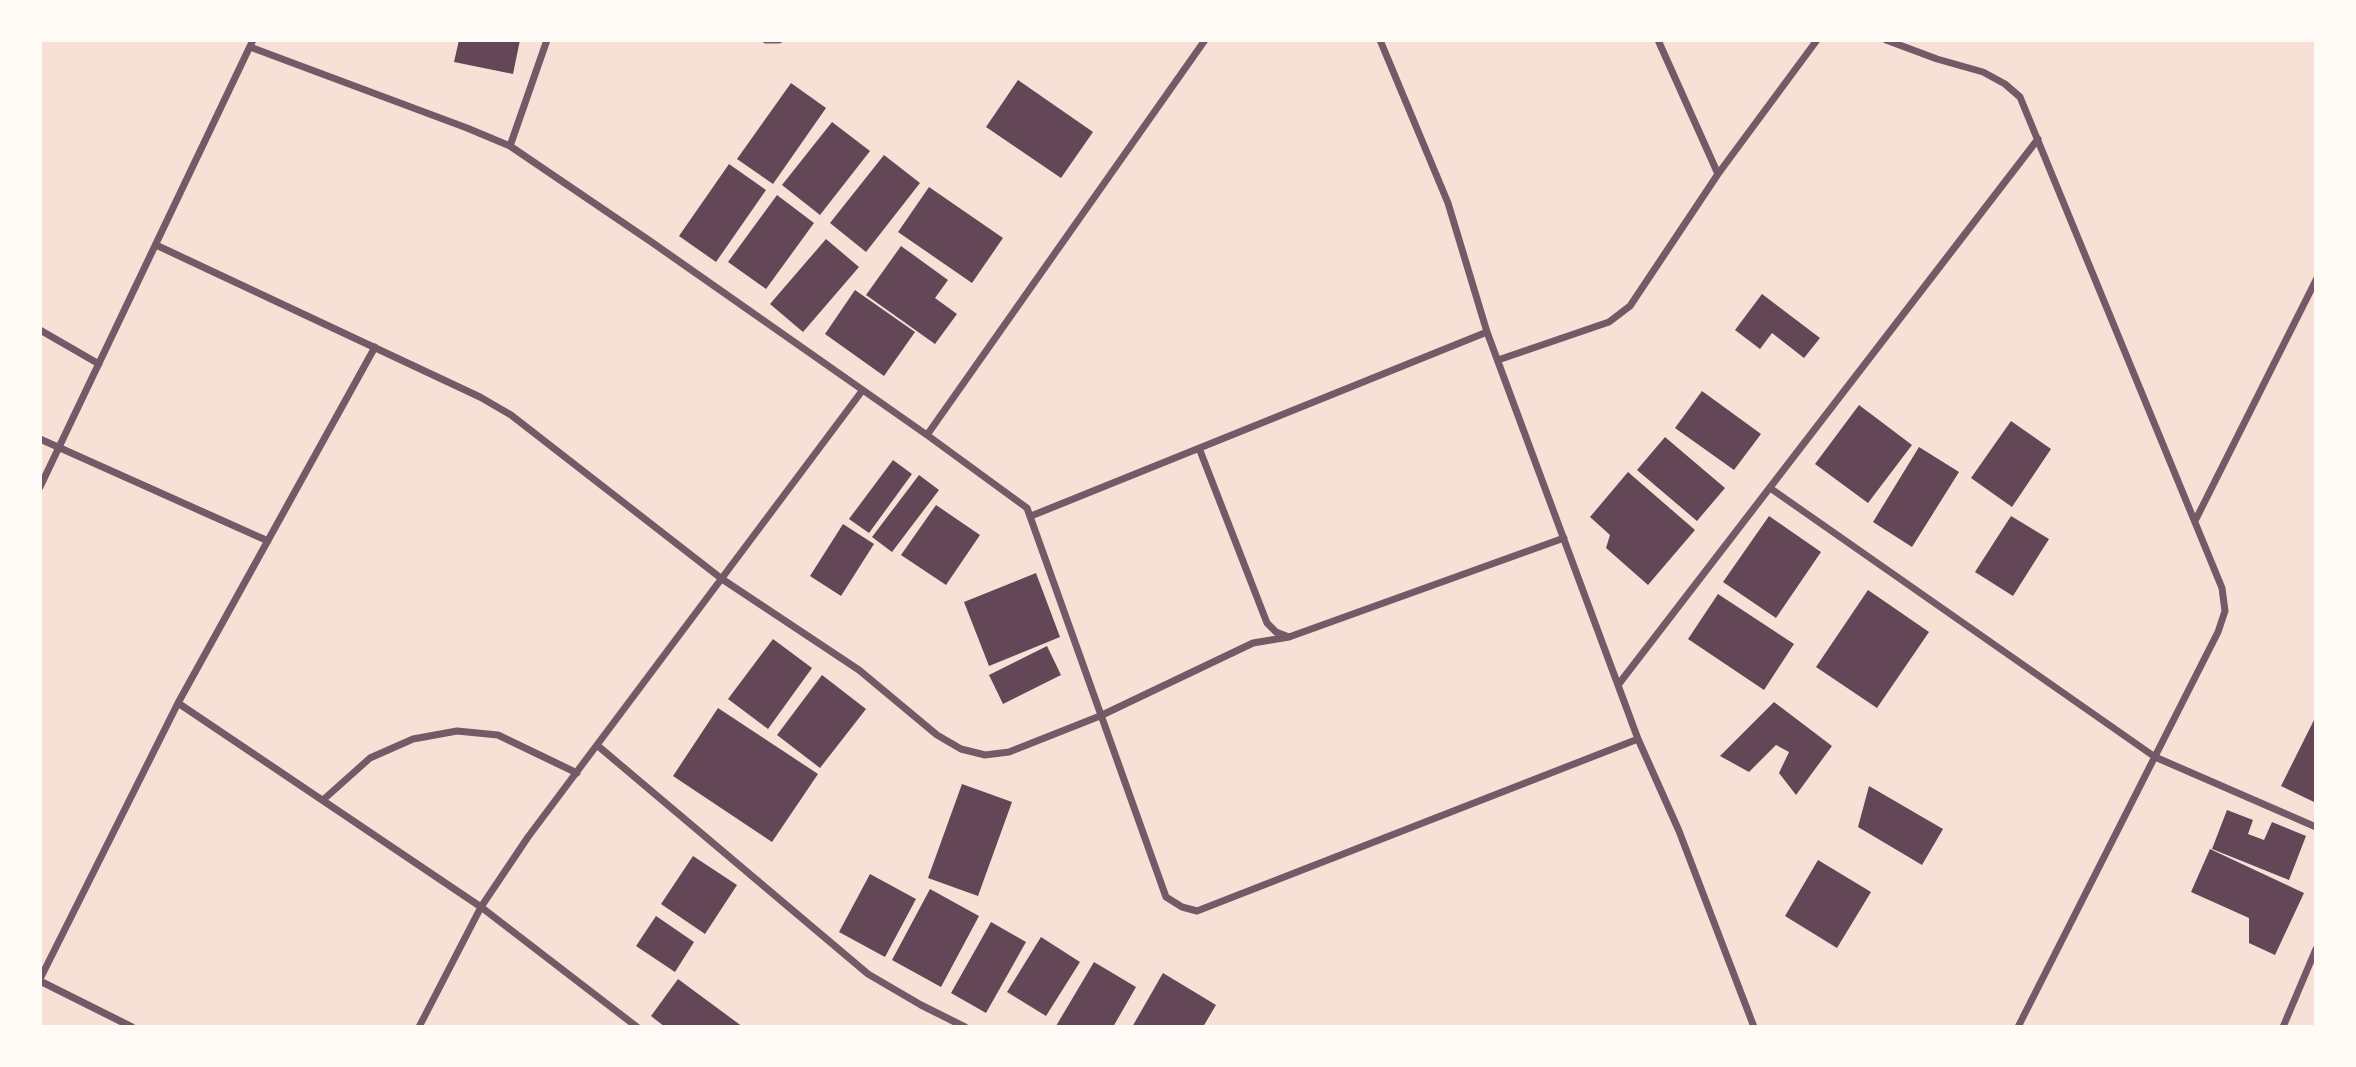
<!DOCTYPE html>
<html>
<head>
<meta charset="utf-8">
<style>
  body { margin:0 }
  #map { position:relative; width:2356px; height:1067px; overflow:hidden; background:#f7e1d7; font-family:Commissioner,sans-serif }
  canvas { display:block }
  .frame { position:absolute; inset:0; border:42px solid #fffaf5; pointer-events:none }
</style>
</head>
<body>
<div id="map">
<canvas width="2356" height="1067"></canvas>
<div class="frame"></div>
</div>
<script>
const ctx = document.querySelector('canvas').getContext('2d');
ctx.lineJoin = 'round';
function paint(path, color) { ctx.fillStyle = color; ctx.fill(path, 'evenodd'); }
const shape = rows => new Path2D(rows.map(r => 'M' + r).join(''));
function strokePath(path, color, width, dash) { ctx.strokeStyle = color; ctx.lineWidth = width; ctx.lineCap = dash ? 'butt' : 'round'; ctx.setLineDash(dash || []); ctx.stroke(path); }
paint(shape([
  [459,40,520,40,513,74,454,62],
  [1018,80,1093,132,1061,178,986,127],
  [791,83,826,108,773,184,737,159],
  [832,122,870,151,820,215,782,185],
  [884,155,920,183,866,252,830,223],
  [729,164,766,190,716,262,679,236],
  [929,187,1003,238,972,283,898,232],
  [777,195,814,223,766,289,728,262],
  [826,239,859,267,803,332,770,304],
  [901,246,948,280,935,298,957,314,935,344,866,295],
  [855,290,915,332,884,376,825,334],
  [1762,294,1820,338,1804,358,1772,333,1760,349,1735,330],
  [1702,391,1761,434,1734,470,1675,428],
  [1859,405,1912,445,1868,503,1815,464],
  [2011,421,2051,449,2012,507,1971,478],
  [1665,437,1725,488,1697,521,1637,470],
  [1919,447,1959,472,1912,547,1873,522],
  [893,460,912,474,869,533,849,519],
  [1628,472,1695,530,1648,585,1606,548,1610,535,1590,517],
  [919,475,939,490,892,552,872,537],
  [936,505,980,535,946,585,901,555],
  [1769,516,1821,552,1776,618,1723,582],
  [2011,516,2049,539,2013,596,1975,572],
  [843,524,874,544,841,596,810,576],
  [1036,573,1060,637,989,666,964,602],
  [1868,590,1929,632,1877,708,1816,667],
  [1718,594,1794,644,1764,690,1688,639],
  [773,639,812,668,768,729,728,699],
  [1047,646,1061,675,1003,704,989,675],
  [822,675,866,709,820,768,777,735],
  [1774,702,1832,746,1796,795,1779,773,1789,752,1776,745,1749,772,1720,756],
  [718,708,818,774,772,842,673,776],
  [2316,716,2316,803,2281,786],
  [962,784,1012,802,978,896,928,878],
  [1869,786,1943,829,1922,865,1858,827],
  [2227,810,2253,820,2248,834,2264,840,2272,822,2306,836,2289,880,2212,849],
  [2210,849,2304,893,2275,955,2249,943,2249,918,2191,892],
  [693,856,737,885,705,934,661,904],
  [1818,860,1871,892,1837,948,1785,916],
  [870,874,916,899,885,957,839,932],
  [930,889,979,916,941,987,892,960],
  [656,916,694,942,675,972,636,946],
  [991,922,1026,942,986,1013,951,993],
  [1041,937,1080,962,1046,1016,1007,992],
  [1094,962,1136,987,1113,1027,1057,1027,1056,1026],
  [1163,973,1216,1005,1203,1027,1132,1027],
  [678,979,743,1027,665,1027,651,1016]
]), '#644757');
strokePath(shape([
  [766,40,779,40],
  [1380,40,1448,203,1487,332,1638,739,1679,831,1754,1027],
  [1658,40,1718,174],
  [1886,40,1937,59,1983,72,2005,84,2020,97,2222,588,2225,611,2218,632,2018,1027],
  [250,47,467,128,510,146,650,241,927,435,1027,508,1166,897,1182,907,1197,911,1638,739],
  [510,146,547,40],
  [156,245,480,397,511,415,722,579,859,670,937,735,961,749,985,755,1009,752,1100,716,1253,643,1289,637],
  [40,330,99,364],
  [1498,360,1609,322,1630,306,1718,174,1817,40],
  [927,435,1205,40],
  [40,439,268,541],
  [1199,448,1267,623,1276,632,1289,637,1564,538],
  [40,487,253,40],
  [1770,488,2155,757,2316,827],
  [1031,516,1487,332],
  [2195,521,2316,280],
  [1618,685,2038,139],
  [178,703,481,907,637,1027],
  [598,746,868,974,921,1005,965,1027],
  [323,800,370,758,413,739,457,731,498,735,577,773],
  [40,979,178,703,375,347],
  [40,981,132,1027],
  [419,1027,481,907,528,837,862,391],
  [2283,1027,2316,949]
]), '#755966', 7);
</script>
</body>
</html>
